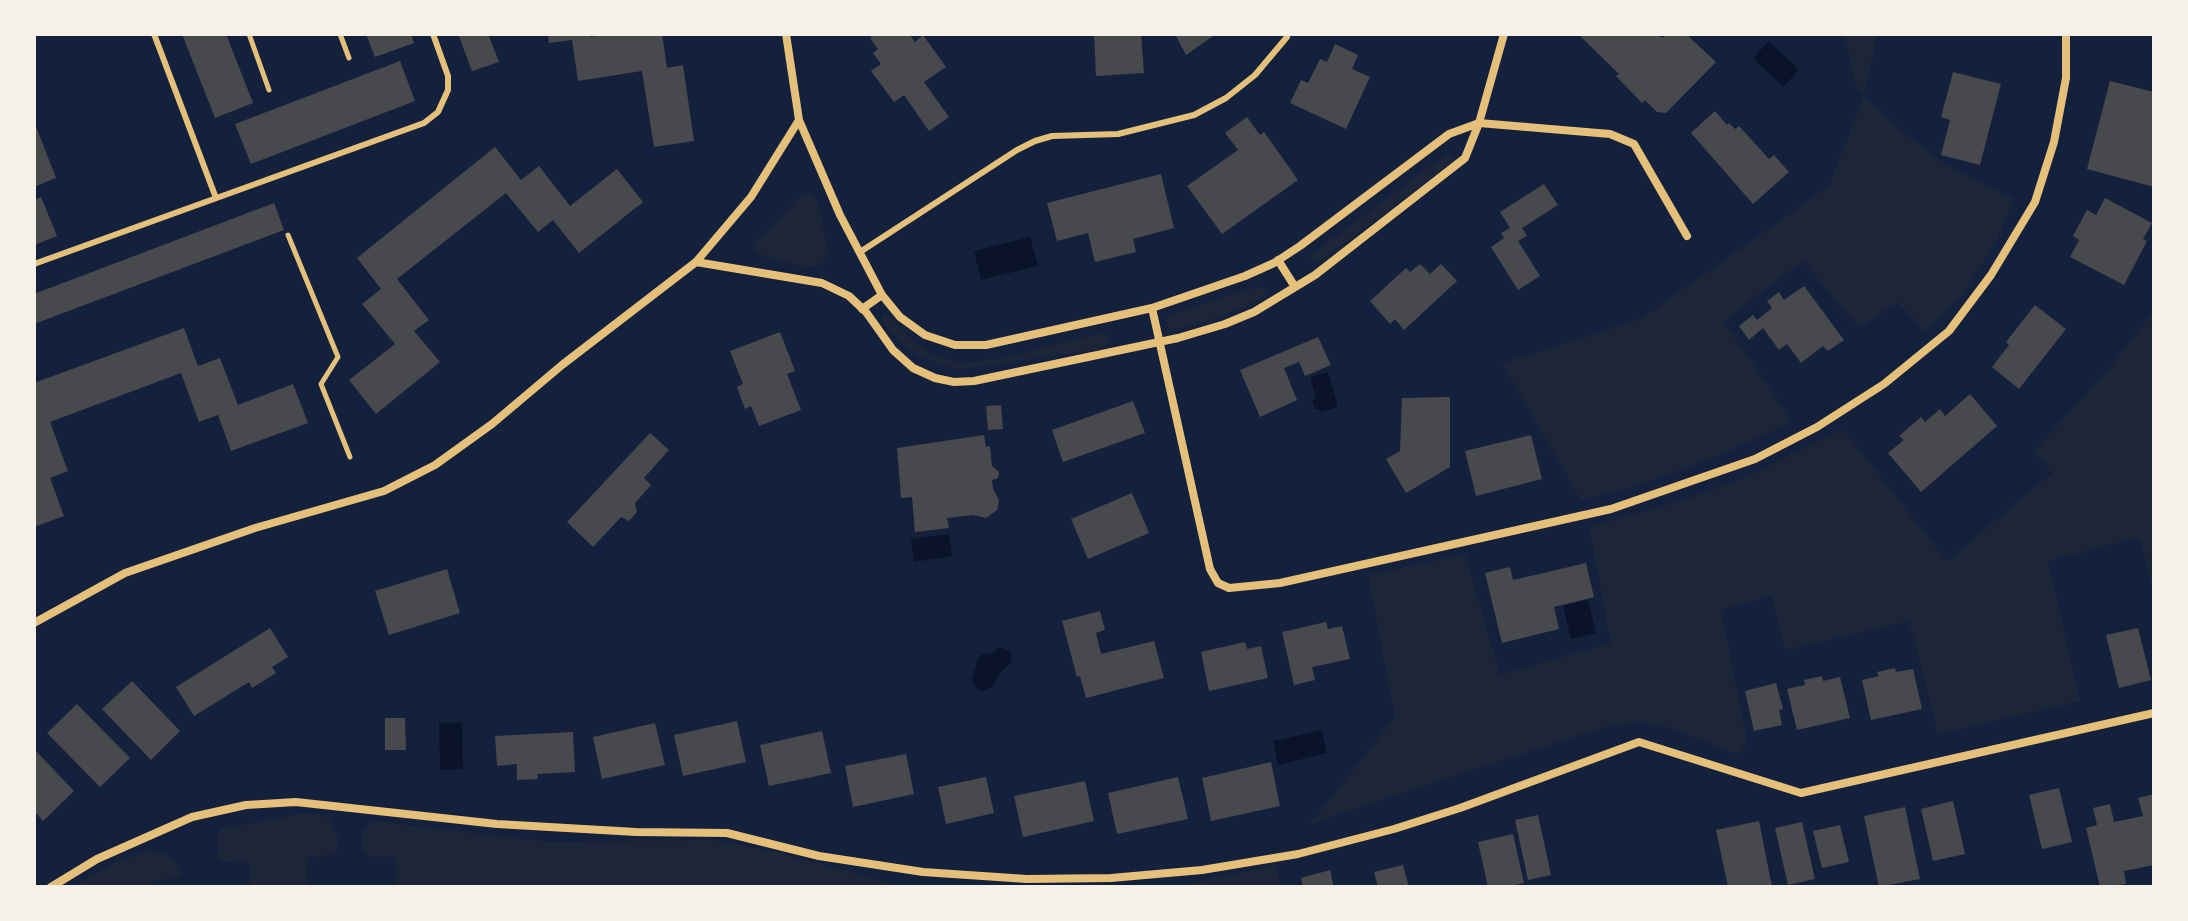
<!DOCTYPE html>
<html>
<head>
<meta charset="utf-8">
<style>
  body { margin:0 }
  #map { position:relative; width:2188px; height:921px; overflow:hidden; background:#14213d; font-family:Ubuntu,sans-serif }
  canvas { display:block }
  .frame { position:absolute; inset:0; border:36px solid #f6f1e7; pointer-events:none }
</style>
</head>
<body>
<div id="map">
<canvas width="2188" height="921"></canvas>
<div class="frame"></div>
</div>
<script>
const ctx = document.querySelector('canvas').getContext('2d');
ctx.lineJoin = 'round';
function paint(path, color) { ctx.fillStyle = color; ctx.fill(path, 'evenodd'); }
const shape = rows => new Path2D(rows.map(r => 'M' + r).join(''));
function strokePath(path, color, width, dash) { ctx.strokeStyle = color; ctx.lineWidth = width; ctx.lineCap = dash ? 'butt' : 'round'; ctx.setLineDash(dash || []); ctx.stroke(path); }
paint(shape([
  [1839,34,1877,34,1864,96,1894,124,1943,163,2014,199,1997,240,1963,295,1926,332,1897,302,1859,328,1803,261,1724,321,1792,422,1725,453,1640,485,1581,500,1502,363,1639,320,1829,186,1864,96,1854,81,1847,44],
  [1446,155,1450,155,1453,160,1447,166,1321,261,1313,263,1310,257,1314,252],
  [803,193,811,194,817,201,828,250,824,262,817,266,804,267,758,254,754,248,756,242],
  [1258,286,1266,291,1266,295,1247,306,1215,319,1176,330,1168,328,1166,319,1169,315],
  [2154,310,2154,593,2140,537,2048,561,2080,701,1938,734,1909,621,1785,650,1771,596,1721,610,1747,741,1739,755,1674,729,1639,721,1604,727,1310,824,1395,717,1368,575,1465,554,1500,675,1611,643,1589,527,1687,499,1753,474,1843,429,1947,561,2052,473,2034,451,2108,370],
  [883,314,890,317,915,343,931,354,962,363,1003,358,1103,332,1109,336,1109,341,1103,347,1094,350,962,369,943,366,917,355,900,342,888,328,882,319],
  [300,814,319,814,329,819,338,837,337,851,333,855,307,857,307,887,250,887,250,863,224,862,218,858,217,836,220,829],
  [372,821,549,842,714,840,776,852,905,887,397,887,396,857,370,857,363,852,362,833],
  [150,851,161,853,173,859,181,872,178,878,158,880,141,887,72,887,116,862],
  [1276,865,1281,887,1159,887,1193,883]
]), '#1d2539');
paint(shape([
  [1769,41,1799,70,1783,87,1753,58],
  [1030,237,1038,266,981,280,974,251],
  [1328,372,1338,407,1321,412,1319,409,1315,410,1312,400,1316,399,1310,377],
  [949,534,952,556,914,562,911,539],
  [1588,600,1596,633,1571,639,1563,606],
  [999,647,1011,652,1012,661,999,674,992,687,983,691,979,690,973,684,972,679,978,659,981,655,992,653],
  [462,722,463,769,440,770,439,723],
  [1322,730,1327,753,1278,765,1273,741]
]), '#0b132b');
paint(shape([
  [182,34,226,34,253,103,215,118],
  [366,34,411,34,414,43,375,57],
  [458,34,488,34,499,62,472,71],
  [548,34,590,34,590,37,609,34,662,34,667,68,683,65,694,141,654,147,642,71,578,81,572,40,549,43],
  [875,34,909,34,915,42,923,35,946,67,924,82,949,117,929,131,904,95,894,102,871,71,881,64,873,53,878,49,870,38],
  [1094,34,1141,34,1144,73,1096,76],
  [1175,34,1216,34,1186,55],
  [1578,34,1658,34,1662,38,1668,34,1686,34,1716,62,1666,113,1657,112,1645,100,1642,103,1616,76,1619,74],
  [1335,44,1358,55,1352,69,1370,77,1346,129,1290,103,1301,80,1308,83,1320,59,1327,62],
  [400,61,415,101,251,164,235,124],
  [1953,72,2001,84,1980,165,1941,155,1950,120,1941,117],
  [2110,81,2154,92,2154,187,2087,169],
  [1715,111,1727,125,1729,123,1735,129,1739,126,1769,159,1774,155,1789,172,1753,204,1691,133],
  [1247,117,1260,135,1264,132,1298,180,1222,234,1187,186,1238,150,1225,133],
  [34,121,56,178,34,187],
  [495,147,521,180,539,166,570,206,617,169,643,202,579,253,553,220,538,232,506,193,397,279,429,320,414,331,440,362,376,414,349,380,395,344,362,304,381,289,357,258],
  [1161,174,1174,228,1133,239,1136,252,1095,262,1088,233,1057,241,1047,203],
  [1544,184,1558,205,1522,228,1527,236,1518,241,1540,276,1518,290,1491,247,1504,238,1501,233,1510,228,1500,212],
  [41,197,57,236,34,245,34,200],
  [2105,198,2152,223,2143,239,2147,241,2124,285,2070,257,2079,240,2073,236,2087,210,2096,215],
  [274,203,284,230,34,324,34,294],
  [1420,264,1430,274,1441,264,1457,281,1404,330,1395,319,1390,324,1370,301,1406,268,1410,272],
  [1804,286,1844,340,1828,351,1823,346,1801,363,1787,344,1779,350,1763,328,1749,340,1739,326,1753,315,1757,320,1772,308,1767,301,1779,292,1784,300],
  [2035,305,2066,329,2019,389,1992,367,2009,345,2006,342],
  [184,328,198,366,220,358,238,405,293,384,308,423,231,451,218,415,199,422,181,373,50,422,68,471,50,478,64,516,34,527,34,383],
  [780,332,795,371,787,374,801,410,759,426,751,406,745,409,737,387,743,384,730,351],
  [1318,337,1331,365,1305,376,1299,362,1284,368,1297,400,1260,417,1240,370],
  [1970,394,1997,426,1921,492,1888,453,1904,440,1899,436,1921,417,1925,422,1940,409,1945,416],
  [1450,397,1450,467,1406,493,1386,459,1400,451,1402,398],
  [1133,401,1145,433,1063,462,1052,430],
  [1001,405,1003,429,988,430,986,406],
  [650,433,669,450,644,478,651,485,635,503,637,512,629,521,621,517,593,547,567,522],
  [984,435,986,447,990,446,992,466,999,472,998,478,992,480,993,489,999,500,997,510,986,518,973,515,947,518,949,528,915,532,912,497,901,498,897,448],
  [1531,435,1542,479,1476,496,1465,451],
  [1132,493,1149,533,1088,559,1071,519],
  [1586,563,1594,597,1554,607,1559,629,1502,643,1485,573,1510,567,1513,580],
  [447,569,460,613,389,635,375,591],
  [1100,611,1105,630,1096,633,1101,654,1154,641,1164,678,1086,698,1080,676,1077,677,1062,621],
  [1326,622,1328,629,1342,626,1350,659,1312,667,1315,680,1294,685,1282,632],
  [270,628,288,657,272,667,276,673,252,688,249,682,194,716,176,687],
  [2138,628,2151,680,2119,688,2106,635],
  [1245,642,1247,649,1261,646,1268,678,1209,691,1201,652],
  [1895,668,1896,672,1913,669,1922,709,1871,720,1862,680,1879,676,1877,672],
  [1822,676,1823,681,1840,677,1850,718,1797,730,1787,689,1805,685,1804,680],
  [132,681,180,731,151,760,102,709],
  [1776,683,1783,709,1779,710,1782,725,1754,731,1745,691],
  [77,704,130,758,100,787,47,733],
  [385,718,405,718,406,750,385,750],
  [737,721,746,762,683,776,674,735],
  [655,723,665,765,602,779,593,737],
  [822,731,831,773,769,786,760,745],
  [573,732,575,772,537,774,538,779,517,780,517,764,497,766,495,736],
  [34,749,74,791,43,821,34,811],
  [906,754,914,794,853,807,845,766],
  [1271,762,1280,806,1211,821,1202,778],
  [986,777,994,813,946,824,938,787],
  [1178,777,1188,819,1117,834,1108,793],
  [1085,781,1094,821,1023,837,1014,796],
  [2059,788,2072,842,2042,849,2029,795],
  [2154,794,2154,865,2124,871,2126,884,2100,887,2086,828,2097,825,2093,808,2110,804,2114,822,2143,816,2138,798],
  [1953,801,1965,854,1933,861,1921,809],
  [1905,807,1920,879,1879,887,1864,816],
  [1538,815,1551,875,1528,880,1515,820],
  [1759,821,1772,887,1728,887,1716,830],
  [1802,822,1815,879,1788,885,1775,828],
  [1840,825,1849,862,1822,868,1813,831],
  [1513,834,1524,883,1506,887,1488,887,1478,842],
  [1403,865,1409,887,1378,887,1374,872],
  [1330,870,1334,887,1303,887,1301,878]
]), '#48494c');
strokePath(shape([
  [249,34,269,90],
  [340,34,349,58],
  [288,235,338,357,321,384,350,457]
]), '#e5c07b', 5);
strokePath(shape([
  [154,34,216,198],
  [860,252,1017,150,1035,141,1052,136,1118,134,1194,115,1226,98,1255,75,1287,37],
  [34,264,424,123,438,112,448,90,448,76,433,34]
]), '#e5c07b', 6);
strokePath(shape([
  [799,120,840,215,882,295,900,317,925,335,955,345,986,345,1152,308,1245,276,1274,263,1300,246,1449,134,1479,123,1504,34],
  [1278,260,1295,287],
  [696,262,822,283,849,296,866,312,893,350,913,368,935,378,954,382,974,381,1178,338,1225,324,1254,312,1315,275,1465,158,1479,123,1610,134,1634,144,1687,236],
  [1152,308,1210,569,1218,583,1229,588,1280,583,1611,509,1755,459,1817,427,1884,384,1949,331,1991,275,2035,202,2054,142,2066,78,2066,34],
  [862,309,882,295],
  [34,623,125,573,255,528,384,491,435,465,492,424,562,365,696,262,751,197,799,120,786,34],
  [51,887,97,859,192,817,246,805,296,802,497,824,636,832,727,833,819,856,923,872,1027,879,1111,878,1202,870,1298,854,1394,829,1460,808,1639,742,1801,793,2154,713]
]), '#e5c07b', 8);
</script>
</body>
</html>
